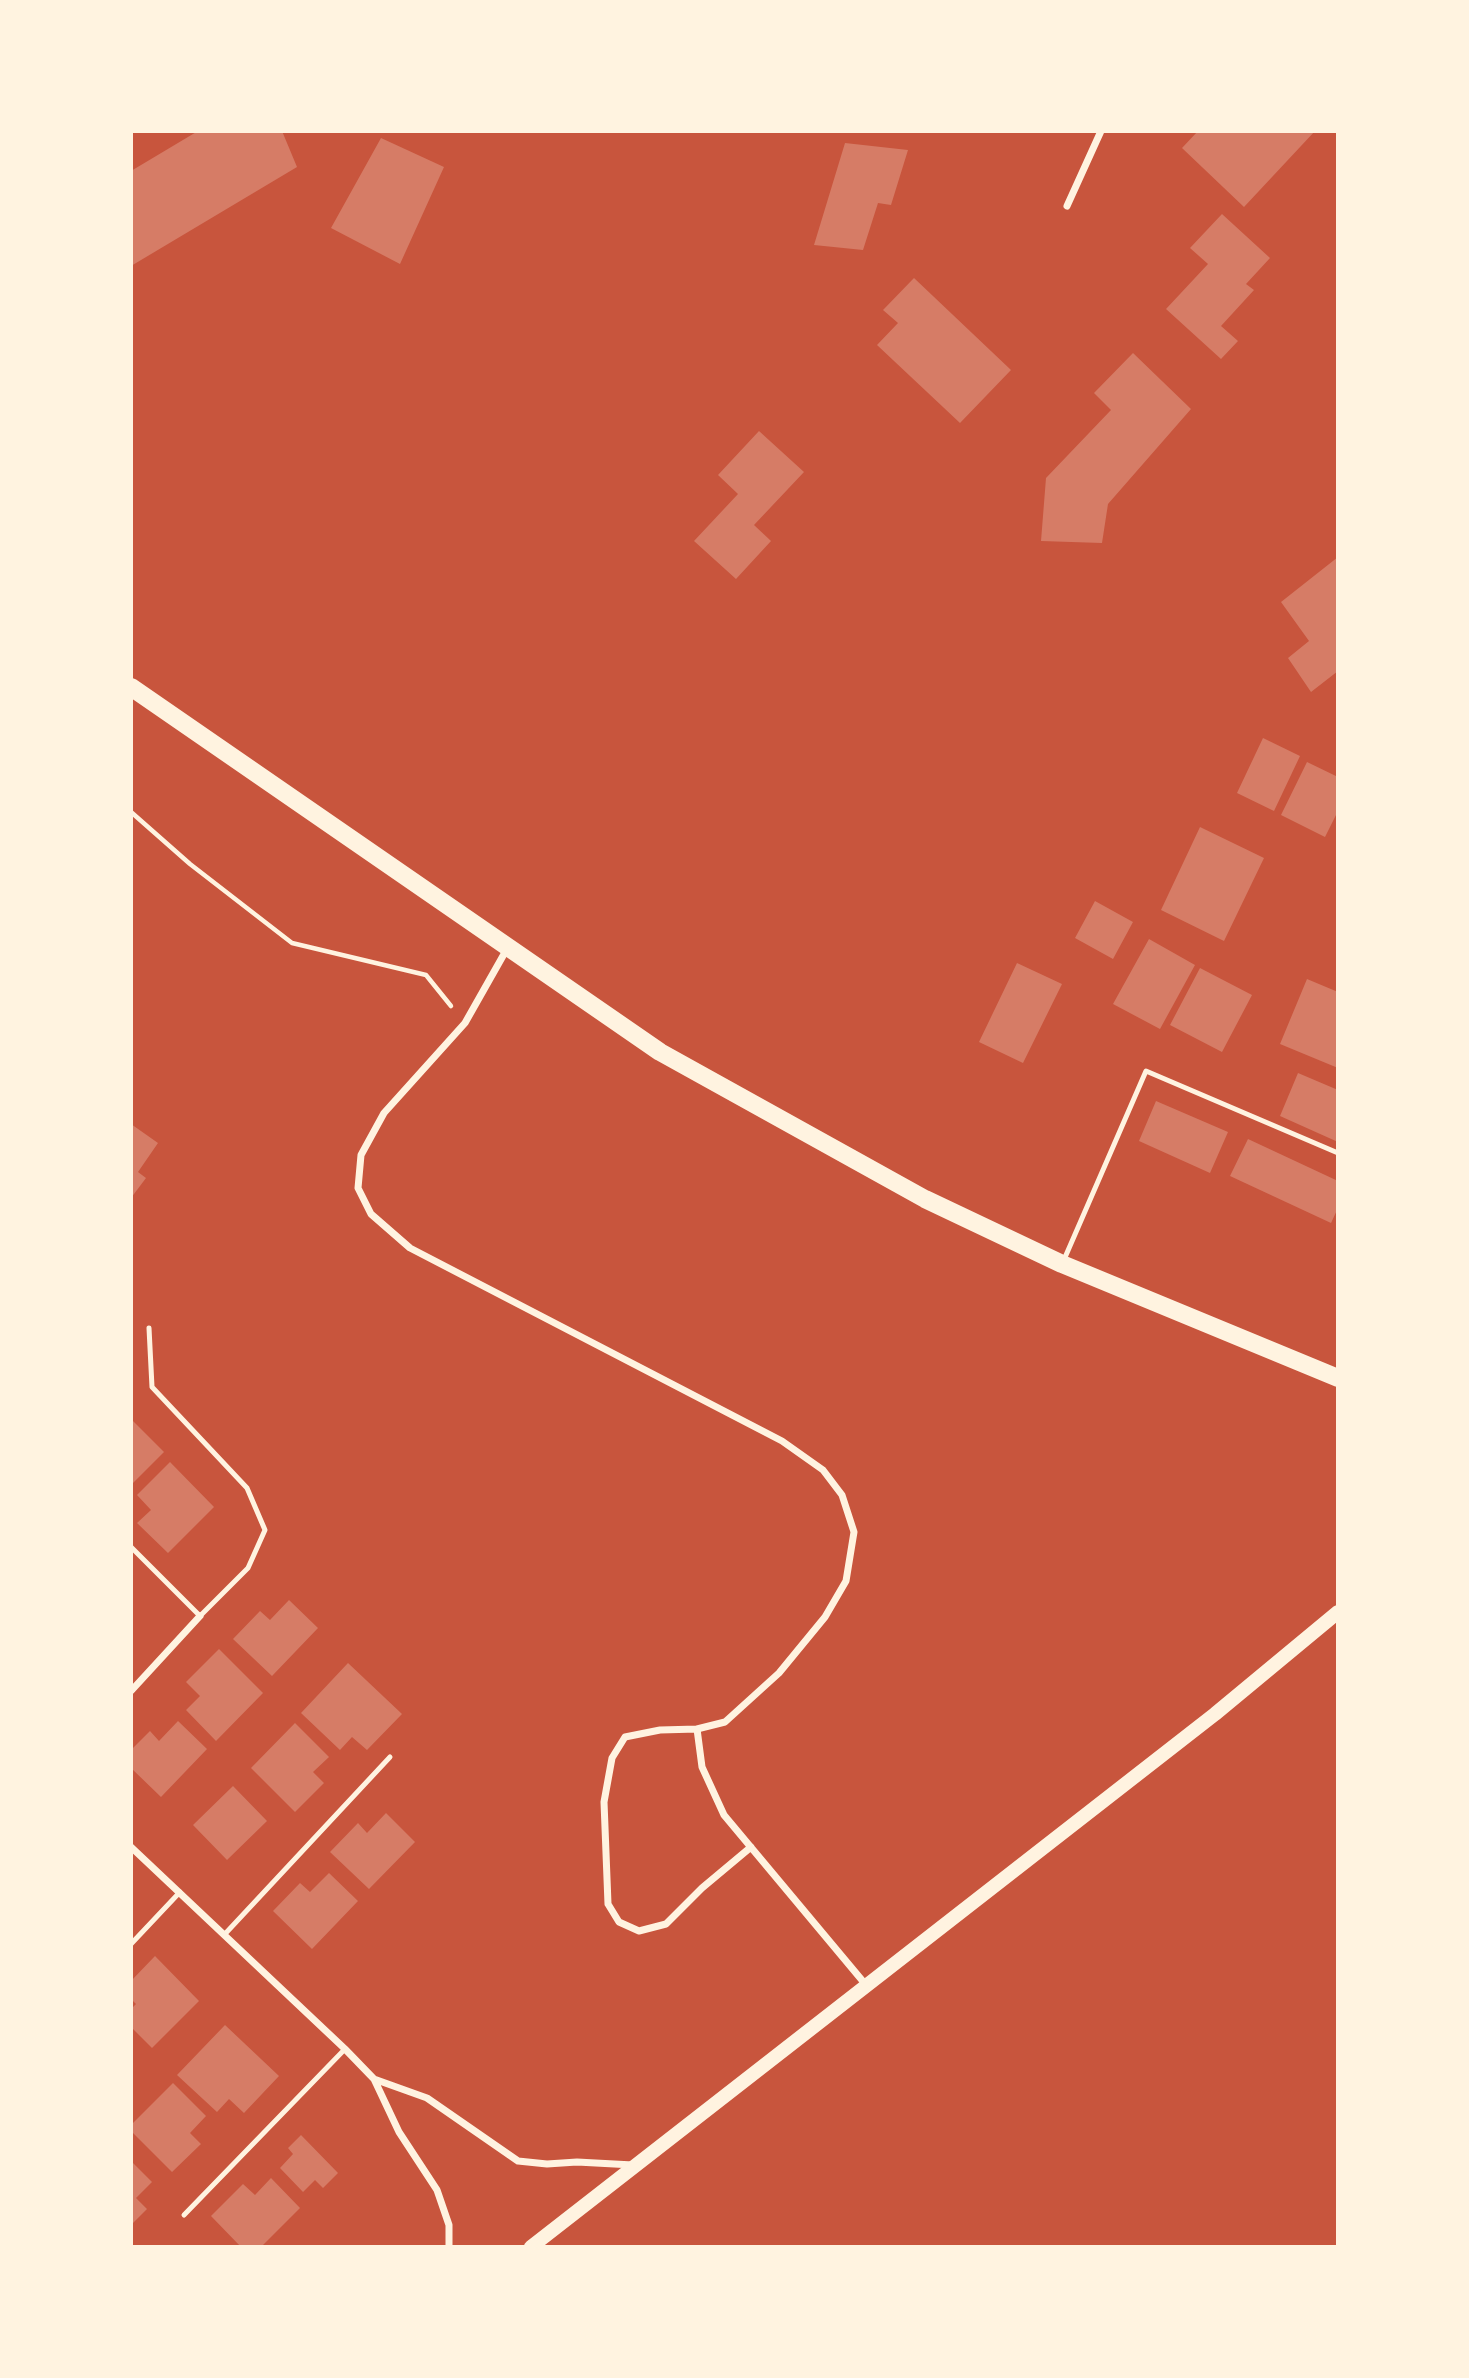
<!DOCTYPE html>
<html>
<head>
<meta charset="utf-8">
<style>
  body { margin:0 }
  #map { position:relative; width:1469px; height:2378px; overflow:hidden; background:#c8553d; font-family:Bitter,serif }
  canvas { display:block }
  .frame { position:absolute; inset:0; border:133px solid #fff3e0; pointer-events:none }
</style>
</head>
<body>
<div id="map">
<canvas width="1469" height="2378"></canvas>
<div class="frame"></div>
</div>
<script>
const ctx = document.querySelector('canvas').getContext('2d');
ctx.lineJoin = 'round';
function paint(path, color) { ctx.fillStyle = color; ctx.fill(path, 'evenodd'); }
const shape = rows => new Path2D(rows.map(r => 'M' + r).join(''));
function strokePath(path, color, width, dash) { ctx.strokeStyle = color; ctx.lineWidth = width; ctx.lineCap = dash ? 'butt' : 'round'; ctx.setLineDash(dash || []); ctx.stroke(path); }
paint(shape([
  [198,131,282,131,297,167,131,266,131,171],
  [1198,131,1235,132,1315,131,1244,207,1182,148],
  [381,138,444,167,400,264,331,228],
  [845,143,908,150,891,205,878,203,863,250,814,245],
  [1222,214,1270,258,1246,284,1254,290,1221,326,1238,341,1221,359,1166,309,1208,264,1190,248],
  [914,278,1011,370,960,423,877,345,898,323,883,310],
  [1133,353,1191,409,1108,504,1102,543,1041,541,1046,478,1111,410,1094,393],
  [759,431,804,472,754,525,771,541,736,579,694,541,738,494,718,475],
  [1338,557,1338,671,1311,692,1288,658,1309,641,1281,602],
  [1263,738,1300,756,1274,811,1237,793],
  [1307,762,1338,777,1338,811,1325,837,1281,815],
  [1200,827,1264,858,1224,941,1161,910],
  [1095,901,1133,922,1113,959,1075,938],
  [1149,939,1195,965,1160,1029,1113,1004],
  [1017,963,1062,984,1023,1063,979,1042],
  [1200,968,1252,995,1222,1052,1170,1025],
  [1307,979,1338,992,1338,1068,1280,1044],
  [1298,1073,1338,1090,1338,1142,1280,1116],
  [1156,1101,1228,1132,1210,1173,1139,1141],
  [131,1124,158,1143,138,1172,146,1178,131,1198],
  [1248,1139,1338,1181,1338,1208,1331,1223,1230,1176],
  [131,1419,164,1452,131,1485],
  [170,1462,214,1507,168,1553,137,1523,151,1510,137,1495],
  [289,1600,318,1628,272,1676,233,1639,260,1611,270,1620],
  [219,1649,263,1693,216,1741,186,1710,200,1696,186,1682],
  [348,1663,402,1714,367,1750,352,1737,340,1750,301,1713],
  [178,1721,207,1749,161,1797,131,1768,131,1750,150,1731,159,1741],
  [295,1723,329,1757,313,1772,324,1783,295,1812,251,1768],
  [233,1786,267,1821,227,1860,193,1825],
  [386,1813,415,1842,369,1889,330,1852,358,1823,367,1833],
  [329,1873,358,1901,312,1949,273,1911,300,1883,310,1892],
  [155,1956,199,2001,152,2048,131,2027,131,2009,136,2004,131,1999,131,1981],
  [225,2025,279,2076,244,2113,229,2099,217,2112,177,2075],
  [173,2083,206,2116,190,2133,201,2144,172,2172,131,2131,131,2125],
  [301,2135,338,2173,323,2188,315,2180,303,2192,280,2168,293,2154,288,2148],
  [131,2161,152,2182,136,2198,147,2209,131,2225],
  [271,2178,300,2208,261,2247,241,2247,211,2216,243,2184,255,2195]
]), '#d67c66');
strokePath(shape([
  [131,812,190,864,292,943,426,975,451,1006]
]), '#fff3e0', 4.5);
strokePath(shape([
  [1063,1262,1146,1071,1338,1153],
  [131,1547,200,1616,248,1568,265,1530,247,1488,152,1387,149,1328],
  [224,1935,390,1757],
  [131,1944,180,1892],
  [184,2215,345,2049]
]), '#fff3e0', 5);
strokePath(shape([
  [1067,206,1101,131],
  [508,947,465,1023,384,1113,361,1155,358,1188,371,1214,410,1248,782,1441,823,1470,842,1495,854,1532,846,1581,825,1617,779,1673,725,1722,697,1729,702,1767,724,1815,866,1985],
  [131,1691,200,1616],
  [697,1729,660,1730,625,1737,612,1758,604,1802,608,1904,619,1922,639,1931,666,1924,702,1888,751,1847],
  [131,1847,345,2049,374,2079,399,2132,437,2190,449,2225,449,2247],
  [374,2079,427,2098,518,2161,547,2164,577,2162,633,2165]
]), '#fff3e0', 7);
strokePath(shape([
  [531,2247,1215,1714,1338,1612]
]), '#fff3e0', 14);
strokePath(shape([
  [131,687,660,1052,925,1199,1062,1264,1338,1378]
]), '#fff3e0', 18);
</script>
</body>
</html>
